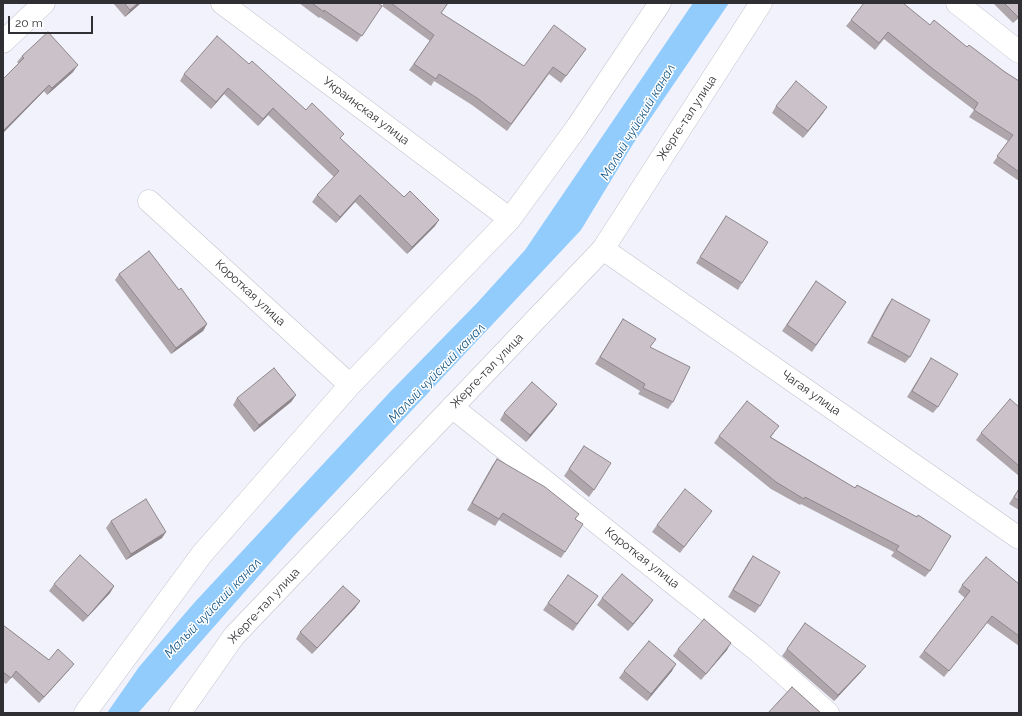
<!DOCTYPE html>
<html>
<head>
<meta charset="utf-8">
<style>
  body { margin:0 }
  #map { position:relative; width:1022px; height:716px; overflow:hidden; background:#f1f2fc; font-family:Raleway,sans-serif }
  canvas { display:block }
  .frame { position:absolute; inset:0; border:4px solid #303034; pointer-events:none }
  .scale { position:absolute; left:8px; top:16px; width:85px; height:18px; box-sizing:border-box; border:2px solid #303034; border-top:0; padding-left:5px; font-size:12px; line-height:14px; white-space:nowrap; color:#303034; -webkit-text-stroke:3px #fff; paint-order:stroke }
</style>
</head>
<body>
<div id="map">
<canvas width="1022" height="716"></canvas>
<div class="frame"></div>
<div class="scale">20 m</div>
</div>
<script>
const ctx = document.querySelector('canvas').getContext('2d');
ctx.lineJoin = 'round';
function paint(path, color) { ctx.fillStyle = color; ctx.fill(path, 'evenodd'); }
const shape = rows => new Path2D(rows.map(r => 'M' + r).join(''));
function strokePath(path, color, width, dash) { ctx.strokeStyle = color; ctx.lineWidth = width; ctx.lineCap = dash ? 'butt' : 'round'; ctx.setLineDash(dash || []); ctx.stroke(path); }
function drawText(font, color, halo, rows, align = 'center') {
  ctx.font = font + ' Raleway,sans-serif'; ctx.lineWidth = 3; ctx.setLineDash([]); ctx.textBaseline = 'middle'; ctx.strokeStyle = halo; ctx.fillStyle = color; for (const [text, x, y, turn = 0] of rows) {
    ctx.save(); ctx.translate(x, y); ctx.rotate((+turn || 0) * Math.PI / 180); ctx.textAlign = isNaN(turn) ? turn : align; if (halo) ctx.strokeText(text, 0, 0); ctx.fillText(text, 0, 0); ctx.restore();
  }
}
paint(shape([
  [693,3,729,3,633,144,581,230,293,537,138,713,107,713,139,667,194,603,390,392,478,302,525,250]
]), '#92ccfd');
const street = shape([
  [222,3,510,219],
  [957,3,1019,52],
  [3,42,44,3],
  [149,201,350,385],
  [603,249,1019,538],
  [452,407,759,652,828,713],
  [85,713,202,554,350,385,510,219,577,127,660,3],
  [180,713,234,636,603,249,761,3]
]);
strokePath(street, '#c2c3cd', 23);
strokePath(street, '#fff', 22);
paint(shape([
  [113,3,141,3,125,17],
  [299,3,378,3,382,6,357,42,320,17,319,18],
  [384,3,448,3,441,13,524,66,586,49,561,83,549,74,507,131,472,105,434,81,431,86,409,70,430,41,382,6],
  [993,3,1019,3,1019,17,1013,23],
  [851,20,930,25,967,47,1019,81,1019,181,993,163,1008,141,969,117,974,110,928,75,884,39,875,50,846,26],
  [22,56,73,72,47,95,44,91,3,133,3,79,19,64,17,62],
  [249,64,341,139,435,226,407,254,355,202,336,223,312,202,317,195,334,177,268,115,258,126,224,94,211,109,180,81,184,74],
  [776,106,823,113,803,138,772,113],
  [726,216,742,283,738,290,696,263],
  [119,274,179,290,207,324,203,331,171,354,115,280],
  [816,281,846,302,812,352,782,331],
  [892,299,910,357,905,363,867,343,887,306],
  [623,319,650,347,673,402,668,409,638,394,640,391,595,364],
  [931,358,938,407,933,413,907,397],
  [296,395,291,402,254,432,233,405,237,398],
  [557,404,553,410,526,442,500,420,504,413],
  [1019,407,1019,476,976,440,981,433],
  [774,433,771,437,855,488,857,485,930,571,925,577,891,556,894,552,801,504,800,505,771,489,714,443,719,436],
  [584,446,594,490,589,497,564,476],
  [497,459,575,519,565,552,561,558,499,520,495,526,467,510,492,466],
  [1019,488,1019,510,1009,504],
  [707,517,680,553,652,532,657,525],
  [111,521,162,538,126,560,106,528],
  [753,556,760,606,755,613,728,597,748,563],
  [568,575,598,596,573,631,543,610],
  [54,584,114,586,110,593,83,622,49,591],
  [1019,584,1019,646,987,623,944,677,919,657,965,598,958,592,962,585],
  [602,598,653,600,648,607,628,631,597,605],
  [360,601,355,608,312,654,296,639,300,632],
  [805,623,861,672,834,701,782,656],
  [3,625,49,660,69,670,39,703,12,677,6,684,3,682],
  [678,649,727,650,701,680,673,656],
  [624,671,672,671,647,701,619,678]
]), '#afa6ac');
paint(shape([
  [138,3,141,3,125,17,130,10],
  [1019,15,1019,17,1013,23,1018,17],
  [78,65,73,72,47,95,52,88],
  [49,85,44,91,3,133,3,131],
  [228,88,224,94,211,109,216,102],
  [827,107,823,113,803,138,808,131],
  [273,108,268,115,258,126,263,119],
  [360,195,355,202,336,223,340,217],
  [439,220,435,226,407,254,412,247],
  [207,324,203,331,171,354,176,348],
  [296,395,291,402,254,432,259,425],
  [557,404,553,410,526,442,530,435],
  [166,532,162,538,126,560,131,554],
  [114,586,110,593,83,622,88,616],
  [653,600,648,607,628,631,633,624],
  [360,601,355,608,312,654,317,648],
  [731,643,727,650,701,680,706,674],
  [74,664,69,670,39,703,44,697],
  [676,664,672,671,647,701,651,694],
  [866,666,861,672,834,701,838,695]
]), '#8e878c');
const building = shape([
  [124,3,138,3,130,10,124,3],
  [312,3,378,3,382,6,362,36,324,10,324,12,312,3],
  [391,3,448,3,441,13,524,66,554,25,586,49,566,76,553,67,511,124,477,98,439,74,436,79,414,64,434,35,391,3],
  [864,3,903,3,930,25,934,20,967,47,969,45,1005,72,1019,81,1019,172,997,156,1013,135,974,110,978,103,933,69,888,32,879,43,851,20,864,3],
  [1004,3,1019,3,1019,15,1018,17,1004,3],
  [48,32,78,65,52,88,49,85,3,131,3,79,24,58,22,56,48,32],
  [217,36,249,64,252,61,306,110,312,103,344,134,340,138,404,197,410,191,439,220,412,247,360,195,340,217,317,195,339,171,273,108,263,119,228,88,216,102,184,74,217,36],
  [796,81,827,107,808,131,776,106,796,81],
  [726,216,768,242,742,283,700,257,726,216],
  [149,251,179,290,181,288,207,324,176,348,119,274,149,251],
  [816,281,846,302,816,345,787,325,816,281],
  [892,299,930,320,910,357,872,336,892,299],
  [623,319,656,339,650,347,690,367,673,402,643,388,645,384,600,357,623,319],
  [931,358,958,374,938,407,912,391,931,358],
  [274,368,296,395,259,425,237,398,274,368],
  [532,382,557,404,530,435,504,413,532,382],
  [1010,399,1019,407,1019,466,981,433,1010,399],
  [747,401,779,426,770,437,855,488,857,485,917,517,918,515,951,536,930,571,896,550,899,546,805,497,804,499,776,482,719,436,747,401],
  [584,446,611,463,594,490,569,469,584,446],
  [497,459,545,487,579,514,575,519,583,524,565,552,503,513,499,519,472,503,497,459],
  [685,489,712,511,684,547,657,525,685,489],
  [1019,489,1019,501,1014,497,1019,489],
  [146,499,166,532,131,554,111,521,146,499],
  [80,555,114,586,88,616,54,584,80,555],
  [753,556,780,572,760,606,733,590,753,556],
  [986,557,1019,584,1019,636,992,616,949,671,924,651,970,591,962,585,986,557],
  [622,574,653,600,633,624,602,598,622,574],
  [568,575,598,596,577,624,548,603,568,575],
  [343,586,360,601,317,648,300,632,343,586],
  [704,619,731,643,706,674,678,649,704,619],
  [805,623,866,666,838,695,787,649,805,623],
  [3,625,49,660,58,649,74,664,44,697,16,671,11,678,3,672,3,625],
  [649,641,676,664,651,694,624,671,649,641],
  [792,687,821,713,768,713,792,687]
]);
paint(building, '#cbc1c8');
strokePath(building, '#8e878c', 1);
drawText('12px', '#303034', '#fff', [
  ["Украинская улица",366,111,37],
  ["Жерге-тал улица",687,118,-57],
  ["Короткая улица",250,293,43],
  ["Жерге-тал улица",487,371,-46],
  ["Чагая улица",811,393,35],
  ["Короткая улица",642,558,38],
  ["Жерге-тал улица",264,606,-47]
]);
drawText('italic 13px', '#195885', '#fff', [
  ["Малый чуйский канал",638,122,-59],
  ["Малый чуйский канал",437,373,-46],
  ["Малый чуйский канал",213,608,-46]
]);
</script>
</body>
</html>
